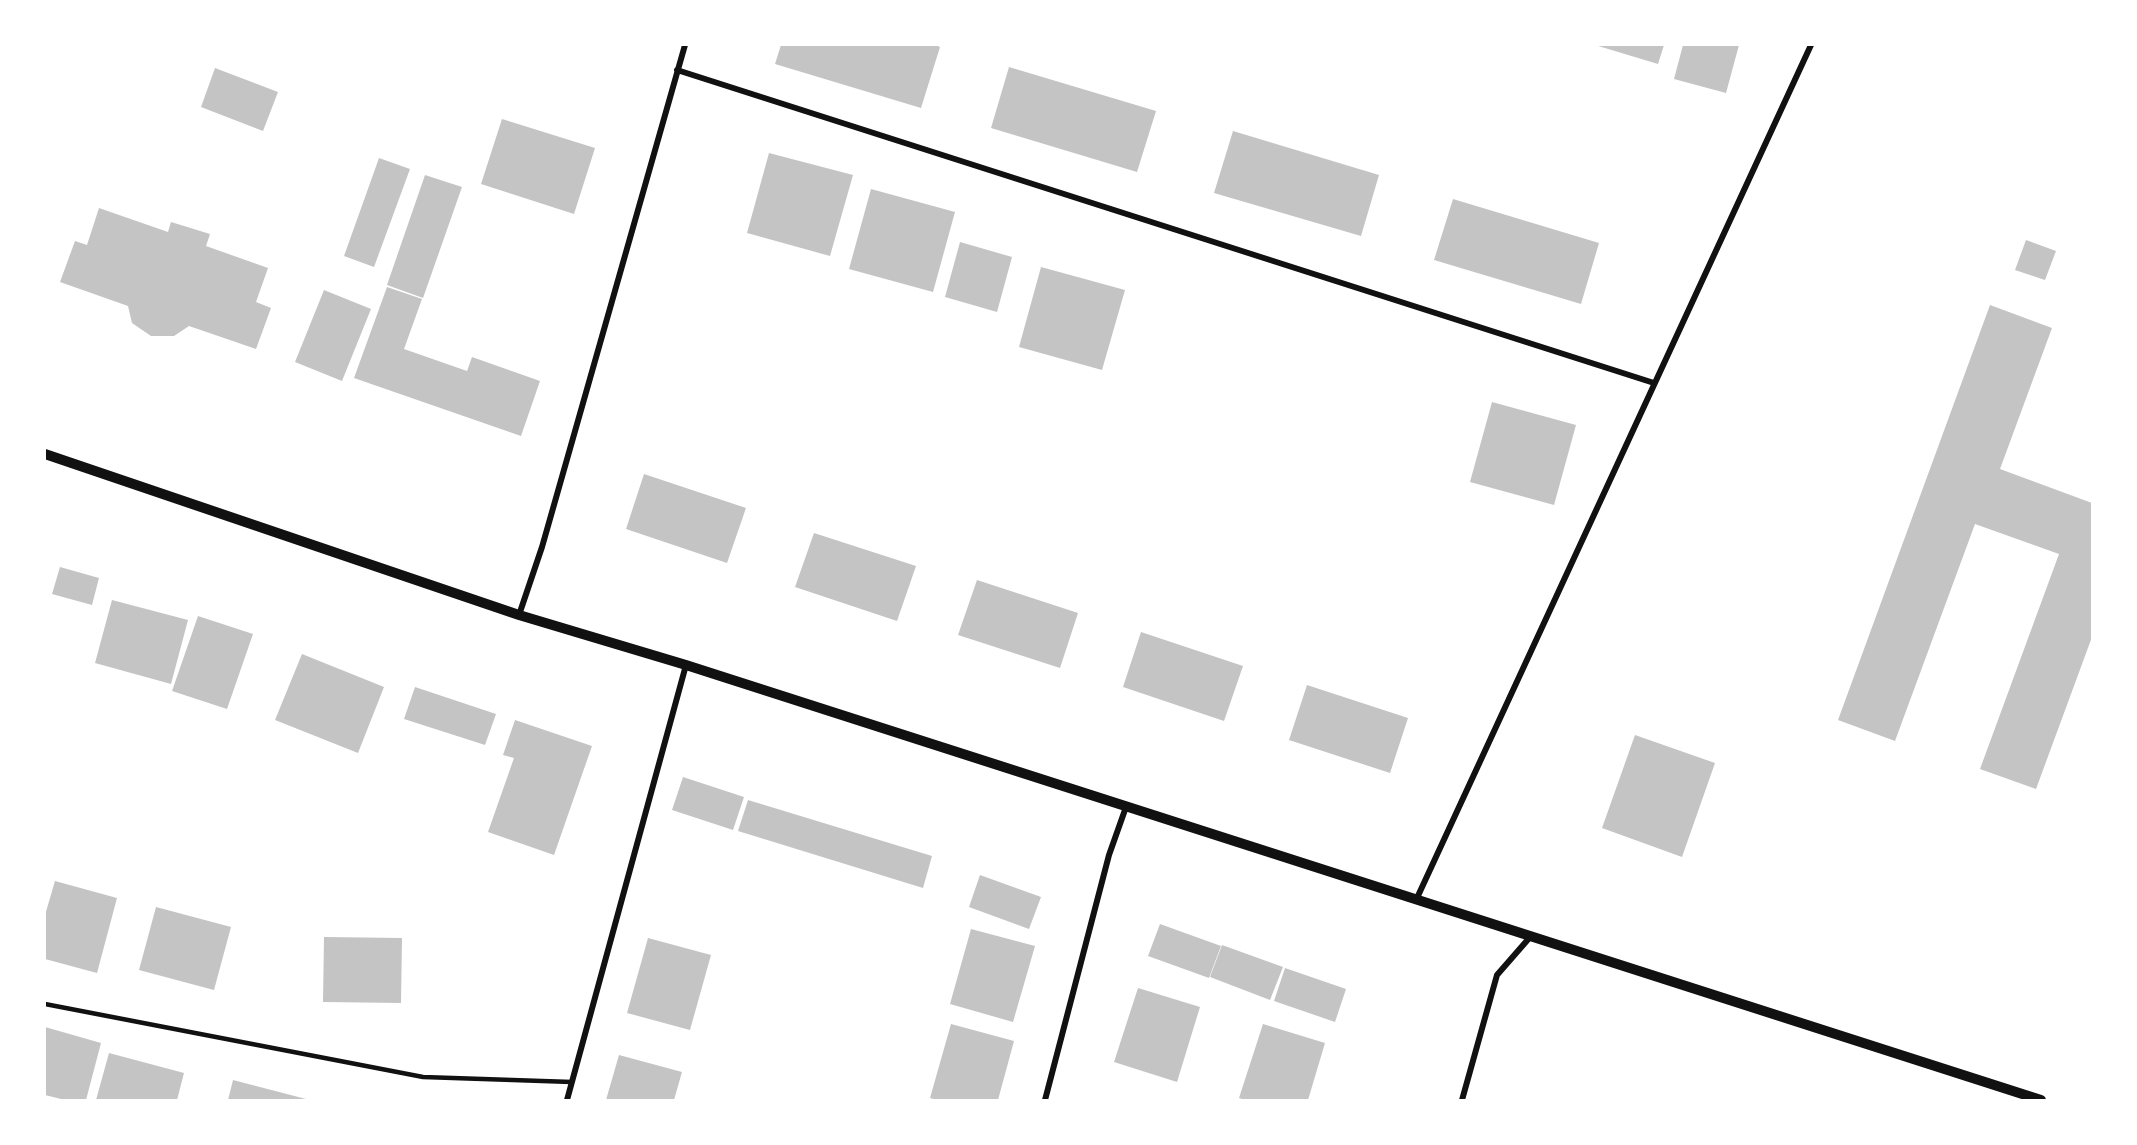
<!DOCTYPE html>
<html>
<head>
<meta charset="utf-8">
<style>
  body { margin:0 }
  #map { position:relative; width:2137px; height:1145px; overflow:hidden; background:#fff; font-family:Poppins,sans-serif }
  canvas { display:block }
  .frame { position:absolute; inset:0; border:46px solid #fff; pointer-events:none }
</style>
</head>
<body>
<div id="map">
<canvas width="2137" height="1145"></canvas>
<div class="frame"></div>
</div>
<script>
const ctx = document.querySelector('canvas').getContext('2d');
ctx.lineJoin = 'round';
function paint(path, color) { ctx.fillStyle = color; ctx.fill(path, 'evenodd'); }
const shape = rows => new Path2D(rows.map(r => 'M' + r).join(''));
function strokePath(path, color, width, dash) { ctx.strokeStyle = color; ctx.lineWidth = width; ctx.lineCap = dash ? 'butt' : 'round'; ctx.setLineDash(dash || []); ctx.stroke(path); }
paint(shape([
  [781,45,935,45,940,47,921,108,775,64],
  [1595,45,1664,45,1658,64],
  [1683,45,1739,45,1726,93,1674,79],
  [1009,67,1156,111,1137,172,991,128],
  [215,68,278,92,263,131,201,107],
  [502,119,595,148,574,214,481,184],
  [1233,131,1379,175,1361,236,1214,193],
  [769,153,853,175,830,256,747,233],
  [379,158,410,169,374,267,344,256],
  [425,175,462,187,423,298,387,285],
  [871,189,955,212,933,292,849,269],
  [1453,199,1599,243,1581,304,1434,260],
  [99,208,168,232,171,222,210,234,206,246,268,268,256,302,271,308,256,349,189,326,174,336,151,336,132,323,128,306,60,282,75,241,87,245],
  [2026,240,2056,251,2045,280,2015,270],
  [960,242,1012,257,997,312,945,297],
  [1041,267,1125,290,1102,370,1019,347],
  [387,287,422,299,404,349,467,371,472,357,540,381,521,436,354,378],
  [324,290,371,309,342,381,295,362],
  [1990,305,2052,328,2000,469,2092,503,2092,637,2036,789,1980,769,2059,554,1975,524,1895,741,1838,720],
  [1492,402,1576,425,1554,505,1470,482],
  [644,474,746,508,727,563,626,529],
  [814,533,916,566,897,621,795,587],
  [60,567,99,578,92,605,52,594],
  [977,580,1078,613,1060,668,958,635],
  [112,600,188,620,171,684,95,663],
  [198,616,253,634,227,709,172,691],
  [1141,632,1243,666,1224,721,1123,687],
  [302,654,384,687,358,753,275,720],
  [1307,685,1408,718,1390,773,1289,740],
  [415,687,496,714,485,745,404,719],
  [515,720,592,746,554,855,488,832,514,758,503,755],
  [1635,735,1715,763,1682,857,1602,828],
  [683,777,744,797,733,830,672,810],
  [748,800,932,856,923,888,738,831],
  [980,875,1041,897,1029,929,969,907],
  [55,881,117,898,97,973,45,959,45,915],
  [156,907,231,927,214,990,139,970],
  [1160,924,1221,946,1209,978,1148,956],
  [971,929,1035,946,1013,1022,950,1004],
  [324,937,402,938,401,1003,323,1002],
  [648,938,711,955,690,1030,627,1013],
  [1222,945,1283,967,1270,1000,1210,977],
  [1285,968,1346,989,1335,1022,1274,1001],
  [1138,988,1200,1007,1177,1082,1114,1062],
  [951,1024,1014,1041,998,1100,937,1100,930,1098],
  [1263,1024,1325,1043,1308,1100,1245,1100,1239,1098],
  [45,1027,101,1043,86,1100,65,1100,45,1095],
  [109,1053,184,1073,177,1100,96,1100],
  [619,1055,682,1072,674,1100,606,1100],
  [233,1080,306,1099,305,1100,228,1100]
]), '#c4c4c4');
strokePath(shape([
  [45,1004,423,1077,572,1082]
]), '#111', 4.5);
strokePath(shape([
  [677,70,1654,383],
  [519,615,542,547,685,45],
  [1417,898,1811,45],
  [567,1100,686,665],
  [1045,1100,1109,855,1126,807],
  [1462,1100,1497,975,1531,936]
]), '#111', 6);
strokePath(shape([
  [45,454,519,615,686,665,2041,1100]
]), '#111', 10);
</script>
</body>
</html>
